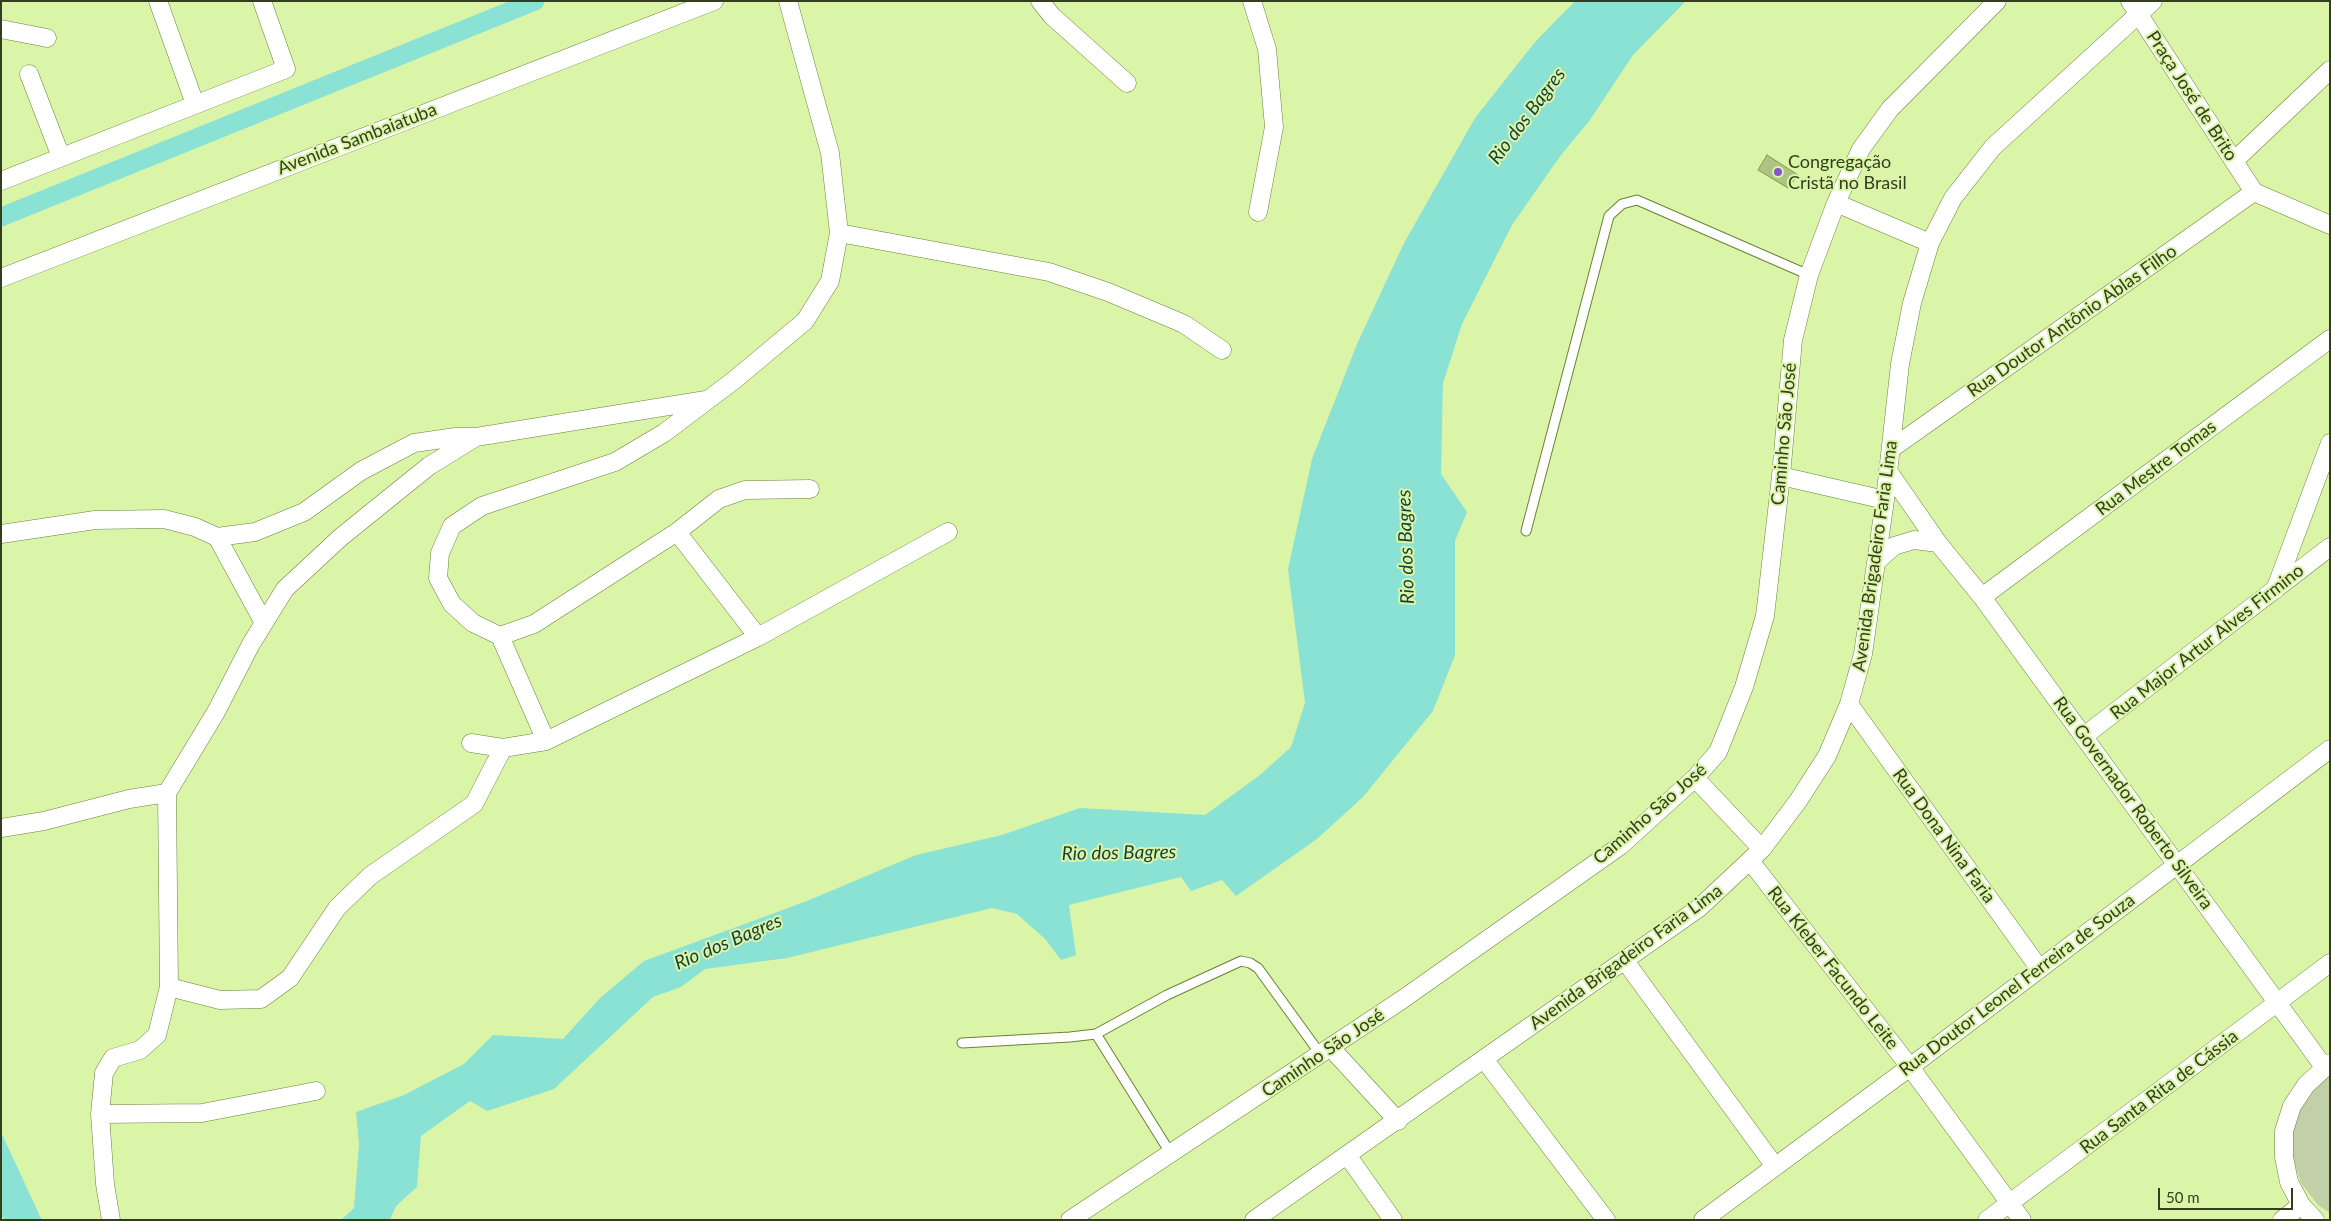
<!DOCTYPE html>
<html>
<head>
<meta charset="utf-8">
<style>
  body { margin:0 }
  #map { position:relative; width:2331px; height:1221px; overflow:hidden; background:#dbf5a8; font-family:Lato,sans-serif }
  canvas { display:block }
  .frame { position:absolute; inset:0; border:2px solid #343e1f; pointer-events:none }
  .scale { position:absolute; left:2158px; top:1188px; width:135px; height:22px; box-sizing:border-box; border:2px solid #343e1f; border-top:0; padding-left:6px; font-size:15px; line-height:18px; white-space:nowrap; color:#343e1f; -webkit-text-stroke:4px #dbf5a8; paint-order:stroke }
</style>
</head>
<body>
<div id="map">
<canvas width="2331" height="1221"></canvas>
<div class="frame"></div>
<div class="scale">50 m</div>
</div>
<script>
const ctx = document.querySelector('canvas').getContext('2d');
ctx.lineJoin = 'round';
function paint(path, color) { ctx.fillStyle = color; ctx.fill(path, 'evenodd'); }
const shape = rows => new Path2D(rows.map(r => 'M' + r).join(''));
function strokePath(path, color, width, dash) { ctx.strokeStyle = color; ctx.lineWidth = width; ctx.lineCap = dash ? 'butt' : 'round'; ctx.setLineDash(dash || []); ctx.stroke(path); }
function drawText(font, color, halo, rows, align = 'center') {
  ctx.font = font + ' Lato,sans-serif'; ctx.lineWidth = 4; ctx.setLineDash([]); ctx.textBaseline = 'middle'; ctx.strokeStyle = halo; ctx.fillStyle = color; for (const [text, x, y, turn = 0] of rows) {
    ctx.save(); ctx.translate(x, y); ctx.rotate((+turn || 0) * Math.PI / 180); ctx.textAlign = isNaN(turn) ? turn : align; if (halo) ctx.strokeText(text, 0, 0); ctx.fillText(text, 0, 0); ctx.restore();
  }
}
paint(shape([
  [2330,1070,2330,1213,2318,1205,2301,1183,2292,1156,2293,1126,2303,1097]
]), '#c2d0a8');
paint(shape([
  [1575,1,1686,1,1633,55,1590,120,1561,155,1512,225,1462,324,1443,383,1441,474,1467,512,1455,541,1455,655,1433,711,1363,797,1317,839,1236,896,1222,880,1191,891,1181,877,1069,905,1076,955,1061,960,1045,939,1017,914,992,908,787,958,705,969,681,987,653,997,554,1089,487,1111,470,1101,421,1136,417,1187,396,1206,390,1220,341,1220,354,1208,359,1145,356,1112,404,1095,464,1064,493,1035,563,1039,600,998,644,961,807,901,916,855,1002,835,1080,808,1205,815,1260,775,1291,747,1305,703,1288,569,1312,459,1357,344,1404,243,1475,118,1535,42],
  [1,1132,39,1214,42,1220,5,1220,1,1215]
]), '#8ae2d4');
strokePath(shape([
  [1,217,535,1]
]), '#8ae2d4', 19);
const building = shape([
  [1767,155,1798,175,1788,188,1758,170,1767,155]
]);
paint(building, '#afc385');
strokePath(building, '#81984f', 1);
const service = shape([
  [1526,531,1609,216,1622,204,1637,200,1809,275],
  [1096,1034,1171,1154],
  [962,1043,1070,1037,1096,1034,1167,995,1241,961,1250,963,1258,968,1321,1055]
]);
const minor = shape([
  [158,1,195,104],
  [788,1,830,153,839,233,830,281,805,321,733,381,664,433,615,462,482,506,452,526,440,553,438,578,452,604,473,623,500,636,534,624,677,532,719,499,745,490,810,489],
  [1040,1,1052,16,1127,83],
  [1252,1,1267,49,1274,127,1258,212],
  [2130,1,2254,192],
  [1,29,47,38],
  [29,74,61,157],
  [2235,160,2330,70],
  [1,181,286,69,262,1],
  [2254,192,2330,225],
  [1836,203,1930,243],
  [839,233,1049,272,1108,292,1184,324,1222,350],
  [1,278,714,1],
  [1891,449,2254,192],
  [1888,471,1938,543,1982,597,2324,1067],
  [1781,476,1885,500],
  [677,532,758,637],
  [1,534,95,520,164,519,195,527,217,537,255,532,304,512,361,471,414,443,456,437,476,437,706,400],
  [217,537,264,623],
  [1876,562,1894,546,1914,540,1938,543],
  [2275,590,2330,443],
  [1982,597,2330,339],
  [500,636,546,741],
  [1849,704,2039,968],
  [2084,736,2330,547],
  [471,743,503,748,546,741,758,637,948,532],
  [1695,778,1762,849],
  [1,828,44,821,129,799,167,793],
  [1751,862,1910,1067,2022,1220],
  [1625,961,1774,1165],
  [169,987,220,1000,261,999,290,978,337,908,370,876,474,804,503,748],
  [1331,1048,1398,1121],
  [1484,1059,1606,1220],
  [100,1114,202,1113,316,1091],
  [1347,1155,1393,1220],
  [111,1220,105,1184,100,1114,104,1073,113,1058,140,1050,157,1035,169,987,167,793,216,712,251,644,285,589,341,537,429,466,476,437],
  [1070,1220,1403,999,1620,846,1695,778,1718,752,1744,687,1765,616,1781,476,1793,340,1809,275,1836,203,1861,149,1890,109,1997,1],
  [1254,1220,1699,908,1762,849,1798,801,1827,756,1849,704,1863,654,1885,500,1900,364,1912,303,1930,243,1953,198,1993,147,2153,1],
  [1703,1220,1910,1067,2330,749],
  [1987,1220,2330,963],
  [2282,1220,2301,1205],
  [2315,1220,2301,1205,2289,1182,2284,1157,2284,1131,2292,1106,2306,1085,2330,1063]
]);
strokePath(service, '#6b8037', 11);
strokePath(minor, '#6b8037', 19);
strokePath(service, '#fff', 9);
strokePath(minor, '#fff', 18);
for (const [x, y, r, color] of [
  [1778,172,5,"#8c52c9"]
]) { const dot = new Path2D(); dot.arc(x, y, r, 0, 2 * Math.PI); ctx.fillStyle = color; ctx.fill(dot); strokePath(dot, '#dbf5a8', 2); }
drawText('18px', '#343e1f', '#dbf5a8', [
  ["Praça José de Brito",2192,96,57],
  ["Avenida Sambaiatuba",357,139,-21],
  ["Rua Doutor Antônio Ablas Filho",2072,321,-35],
  ["Caminho São José",1784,434,-85],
  ["Rua Mestre Tomas",2156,468,-37],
  ["Avenida Brigadeiro Faria Lima",1875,556,-82],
  ["Rua Major Artur Alves Firmino",2207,642,-38],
  ["Rua Governador Roberto Silveira",2133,803,54],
  ["Caminho São José",1650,814,-41],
  ["Rua Dona Nina Faria",1944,836,54],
  ["Avenida Brigadeiro Faria Lima",1626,957,-36],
  ["Rua Kleber Facundo Leite",1833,968,52],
  ["Rua Doutor Leonel Ferreira de Souza",2017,985,-37],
  ["Caminho São José",1323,1053,-34],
  ["Rua Santa Rita de Cássia",2159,1092,-37]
]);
drawText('18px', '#343e1f', '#dbf5a8', [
  ["Congregação",1788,162],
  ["Cristã no Brasil",1788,183]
], 'left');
drawText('italic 19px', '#153e39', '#dbf5a8', [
  ["Rio dos Bagres",1527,116,-53],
  ["Rio dos Bagres",1406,547,-92],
  ["Rio dos Bagres",1119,853,-1],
  ["Rio dos Bagres",728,942,-23]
]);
</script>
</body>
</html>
